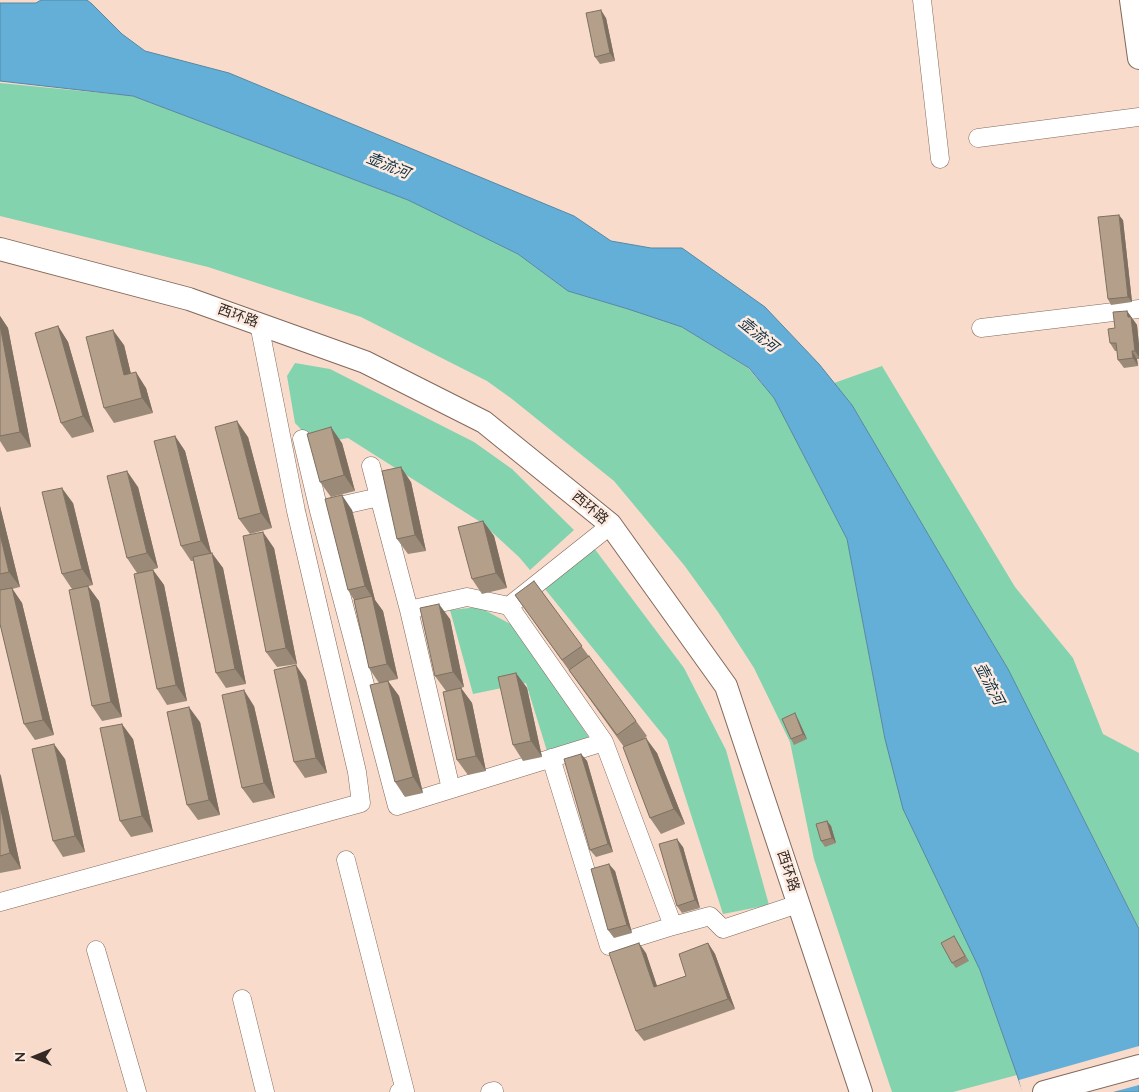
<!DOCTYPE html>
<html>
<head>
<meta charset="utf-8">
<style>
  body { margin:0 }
  #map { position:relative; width:1139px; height:1092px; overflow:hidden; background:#f9dbcb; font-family:Quicksand,sans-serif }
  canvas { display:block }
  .north { position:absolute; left:10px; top:1032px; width:50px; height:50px; -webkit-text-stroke:4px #fdebe1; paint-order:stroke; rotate:270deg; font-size:14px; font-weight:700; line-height:20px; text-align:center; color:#342923 }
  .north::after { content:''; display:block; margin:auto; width:18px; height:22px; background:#342923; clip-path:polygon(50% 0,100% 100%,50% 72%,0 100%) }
</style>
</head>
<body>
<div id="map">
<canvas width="1139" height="1092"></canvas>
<div class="north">N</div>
</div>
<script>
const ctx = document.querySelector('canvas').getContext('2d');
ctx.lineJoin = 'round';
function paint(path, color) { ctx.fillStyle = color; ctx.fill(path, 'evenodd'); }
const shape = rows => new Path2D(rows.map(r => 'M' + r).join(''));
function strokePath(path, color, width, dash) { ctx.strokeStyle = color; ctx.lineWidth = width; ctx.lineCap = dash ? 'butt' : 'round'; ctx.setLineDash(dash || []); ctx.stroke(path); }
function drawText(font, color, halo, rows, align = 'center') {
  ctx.font = font + ' Quicksand,"Noto Sans SC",sans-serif'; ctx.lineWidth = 5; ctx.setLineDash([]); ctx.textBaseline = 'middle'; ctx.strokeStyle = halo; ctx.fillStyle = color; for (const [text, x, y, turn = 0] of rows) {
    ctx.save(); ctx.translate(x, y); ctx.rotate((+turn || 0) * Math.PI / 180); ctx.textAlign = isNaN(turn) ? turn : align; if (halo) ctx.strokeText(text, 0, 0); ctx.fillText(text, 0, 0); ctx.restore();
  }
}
paint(shape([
  [0,83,133,96,408,200,518,254,568,291,628,309,682,327,748,368,774,398,847,539,885,739,980,970,1017,1075,953,1092,892,1092,814,859,790,742,754,668,718,612,684,565,614,481,512,399,487,381,361,317,208,267,0,216],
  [295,363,330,369,474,442,512,469,574,530,530,570,519,557,482,523,348,438,315,444,295,423,287,376],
  [882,366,1015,587,1073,658,1103,734,1139,753,1139,928,1008,669,968,602,852,405,834,383],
  [594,548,684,668,726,750,769,905,723,914,667,740,545,589],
  [479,607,514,626,590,739,547,751,526,683,473,694,450,610]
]), '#83d3af');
const water = shape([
  [41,0,87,0,92,4,122,34,145,51,229,73,574,216,611,241,651,248,682,248,765,307,819,364,852,405,968,602,1008,669,1136,923,1139,929,1139,1092,1023,1092,980,970,903,809,885,739,847,539,774,398,749,368,682,327,628,309,568,291,518,254,408,200,133,96,0,81,0,3,36,3,41,0]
]);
paint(water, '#64afd8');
strokePath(water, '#5687a2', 1);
paint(shape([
  [1139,1046,1139,1085,1113,1092,1022,1092,1019,1080]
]), '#f9dbcb');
const minor = shape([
  [922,0,940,159],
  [978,138,1139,117],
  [981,328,1139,309],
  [302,439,319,511,397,806,604,742],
  [371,466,409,610,467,597,509,606,611,525],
  [326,509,379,497],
  [509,606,604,742,673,926,710,916,723,929,798,904],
  [409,610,451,789],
  [551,758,609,946,673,926],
  [346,860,405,1091,399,1092],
  [0,902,361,803,357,772,296,511,259,324],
  [96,950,137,1092],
  [242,999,265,1092],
  [490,1092,494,1091]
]);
const major = shape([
  [1131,0,1139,58],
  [0,249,189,299,365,362,484,422,610,524,726,686,861,1092],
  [1044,1092,1139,1066]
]);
strokePath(minor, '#82695b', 19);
strokePath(major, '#82695b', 24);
strokePath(minor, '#fff', 18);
strokePath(major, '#fff', 22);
paint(shape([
  [606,18,615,61,600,64,595,57],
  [1123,220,1132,302,1111,305,1108,299],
  [1127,311,1137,325,1139,345,1139,359,1137,359,1138,366,1124,368,1118,360,1117,351,1115,351,1110,343,1115,328],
  [0,316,8,328,31,447,7,452,0,441],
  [58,326,68,342,94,432,72,438,61,423],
  [124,345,131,374,146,388,153,413,114,423,104,408],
  [175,436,185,451,211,553,223,568,246,684,226,688,216,673,193,561,191,561,181,546],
  [248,437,272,528,250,534,239,519],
  [342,443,355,491,331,497,352,510,375,600,383,611,398,679,388,681,399,696,423,793,405,797,395,782,379,683,369,668,354,600,348,590,331,497,320,482],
  [411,482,426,551,408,554,397,539],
  [138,487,158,568,148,571,153,570,164,585,187,701,167,705,157,689,137,573,127,558],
  [73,503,93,585,80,588,99,601,122,717,102,721,92,706,72,589,62,574],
  [0,506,20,587,12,589,22,603,54,735,35,740,24,724,0,624],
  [483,521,494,536,507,588,482,594,472,579],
  [274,548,297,664,277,667,266,652],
  [534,581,647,736,642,740,657,753,685,824,661,834,650,818,624,747,515,595],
  [450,619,464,687,461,688,472,703,486,771,468,775,457,760,446,691,435,676],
  [516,673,527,688,542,757,523,761,513,745],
  [306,680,327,773,305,778,294,762],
  [254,706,275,798,253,803,242,788],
  [798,719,807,739,794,745,791,739],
  [200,722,220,815,198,820,187,805],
  [133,739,153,832,131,837,120,821],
  [581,754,587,761,613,852,596,857,590,850],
  [65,759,85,852,63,857,53,841],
  [0,774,21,869,0,873],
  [827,821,831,826,836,843,825,847,821,841],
  [683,847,700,908,682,913,677,906],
  [615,871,632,933,614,938,608,930],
  [954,936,969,961,956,968,952,963],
  [708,943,715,954,735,1009,644,1041,636,1031,646,953,657,986,686,976]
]), '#9b8a77');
paint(shape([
  [601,10,606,18,615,61,610,53],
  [1119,215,1123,220,1132,302,1128,297],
  [1127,311,1137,325,1139,345,1139,357,1135,351],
  [0,316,8,328,31,447,20,432,0,325],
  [58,326,68,342,94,432,83,416],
  [113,330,124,345,135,391,124,375],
  [1132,351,1137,359,1138,366,1133,358],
  [136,372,146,388,153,413,142,398],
  [237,421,248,437,272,528,261,513],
  [331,427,342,443,355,491,344,475],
  [175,436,185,451,212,556,201,541],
  [401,467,411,482,426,551,415,535],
  [127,471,138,487,158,568,147,553],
  [62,488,73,503,93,585,82,569],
  [342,495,352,510,375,600,383,611,398,679,387,664,372,597,365,586],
  [0,506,20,587,9,572,0,534],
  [483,521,494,536,507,588,496,573],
  [263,532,274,548,297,664,286,648],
  [212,553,223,568,246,684,235,669],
  [153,570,164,585,187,701,176,685],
  [88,586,99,601,122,717,111,702],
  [12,588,22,603,54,735,43,720],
  [439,604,450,619,464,687,453,672],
  [296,665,306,680,327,773,316,758],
  [516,673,527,688,542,757,531,741],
  [388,681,399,696,423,793,413,777],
  [461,688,472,703,486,771,476,756],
  [244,690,254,706,275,798,264,783],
  [189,707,200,722,220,815,209,800],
  [795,713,798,719,807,739,803,734],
  [122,724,133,739,153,832,142,816],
  [646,738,657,753,685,824,674,809],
  [54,744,65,759,85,852,75,836],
  [581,754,587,761,613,852,608,844],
  [0,774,1,776,21,869,10,853,0,805],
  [827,821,831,826,836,843,832,838],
  [677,839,683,847,700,908,695,900],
  [609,864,615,871,632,933,627,925],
  [639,943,646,953,661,998,654,987],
  [708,943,715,954,735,1009,728,999]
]), '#7e7061');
const building = shape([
  [601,10,610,53,595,57,586,13,601,10],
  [1119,215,1128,297,1108,299,1098,217,1119,215],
  [1127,311,1128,317,1131,317,1135,351,1132,351,1133,358,1118,360,1116,343,1110,343,1108,329,1115,328,1113,312,1127,311],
  [0,325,20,432,0,436,0,325],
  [58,326,83,416,61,423,35,333,58,326],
  [113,330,124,375,136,372,142,398,104,408,86,337,113,330],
  [237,421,261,513,239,519,215,427,237,421],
  [331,427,344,475,320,482,307,434,331,427],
  [175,436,201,541,181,546,154,441,175,436],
  [401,467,415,535,397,539,382,471,401,467],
  [127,471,147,553,127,558,107,476,127,471],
  [62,488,82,569,62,574,42,492,62,488],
  [342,495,365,586,348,590,325,499,342,495],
  [483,521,496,573,472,579,458,527,483,521],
  [263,532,286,648,266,652,243,536,263,532],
  [0,534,9,572,0,574,0,534],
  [212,553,235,669,216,673,193,557,212,553],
  [153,570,176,685,157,689,134,574,153,570],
  [534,581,582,646,562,660,515,595,534,581],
  [88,586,111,702,92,706,69,590,88,586],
  [12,588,43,720,24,724,0,624,0,590,12,588],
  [372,596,387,664,369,668,354,600,372,596],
  [439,604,453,672,435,676,420,608,439,604],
  [589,656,636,721,617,735,569,670,589,656],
  [296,665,316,758,294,762,274,670,296,665],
  [516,673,531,741,513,745,498,677,516,673],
  [388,681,413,777,395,782,370,685,388,681],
  [461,688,476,756,457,760,443,692,461,688],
  [244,690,264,783,242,788,222,695,244,690],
  [189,707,209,800,187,805,167,712,189,707],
  [795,713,803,734,791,739,782,719,795,713],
  [122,724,142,816,120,821,100,728,122,724],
  [646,738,674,809,650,818,623,747,646,738],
  [54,744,75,836,53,841,32,749,54,744],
  [581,754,608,844,590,850,564,759,581,754],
  [0,805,10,853,0,856,0,805],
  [827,821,832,838,821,841,816,824,827,821],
  [677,839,695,900,677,906,659,844,677,839],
  [609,864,627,925,608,930,591,869,609,864],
  [954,936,965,956,952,963,941,943,954,936],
  [639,943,654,987,686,976,679,954,708,943,728,999,636,1031,609,953,639,943]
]);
paint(building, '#b4a08a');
strokePath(building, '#7e7061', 1);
drawText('14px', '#342923', '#fdebe1', [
  ["西环路",238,316,20],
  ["西环路",590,508,40],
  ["西环路",788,871,72]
]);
drawText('italic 15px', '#0d3041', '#fdebe1', [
  ["壶流河",388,166,22],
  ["壶流河",758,335,39],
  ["壶流河",989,684,62]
]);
</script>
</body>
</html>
